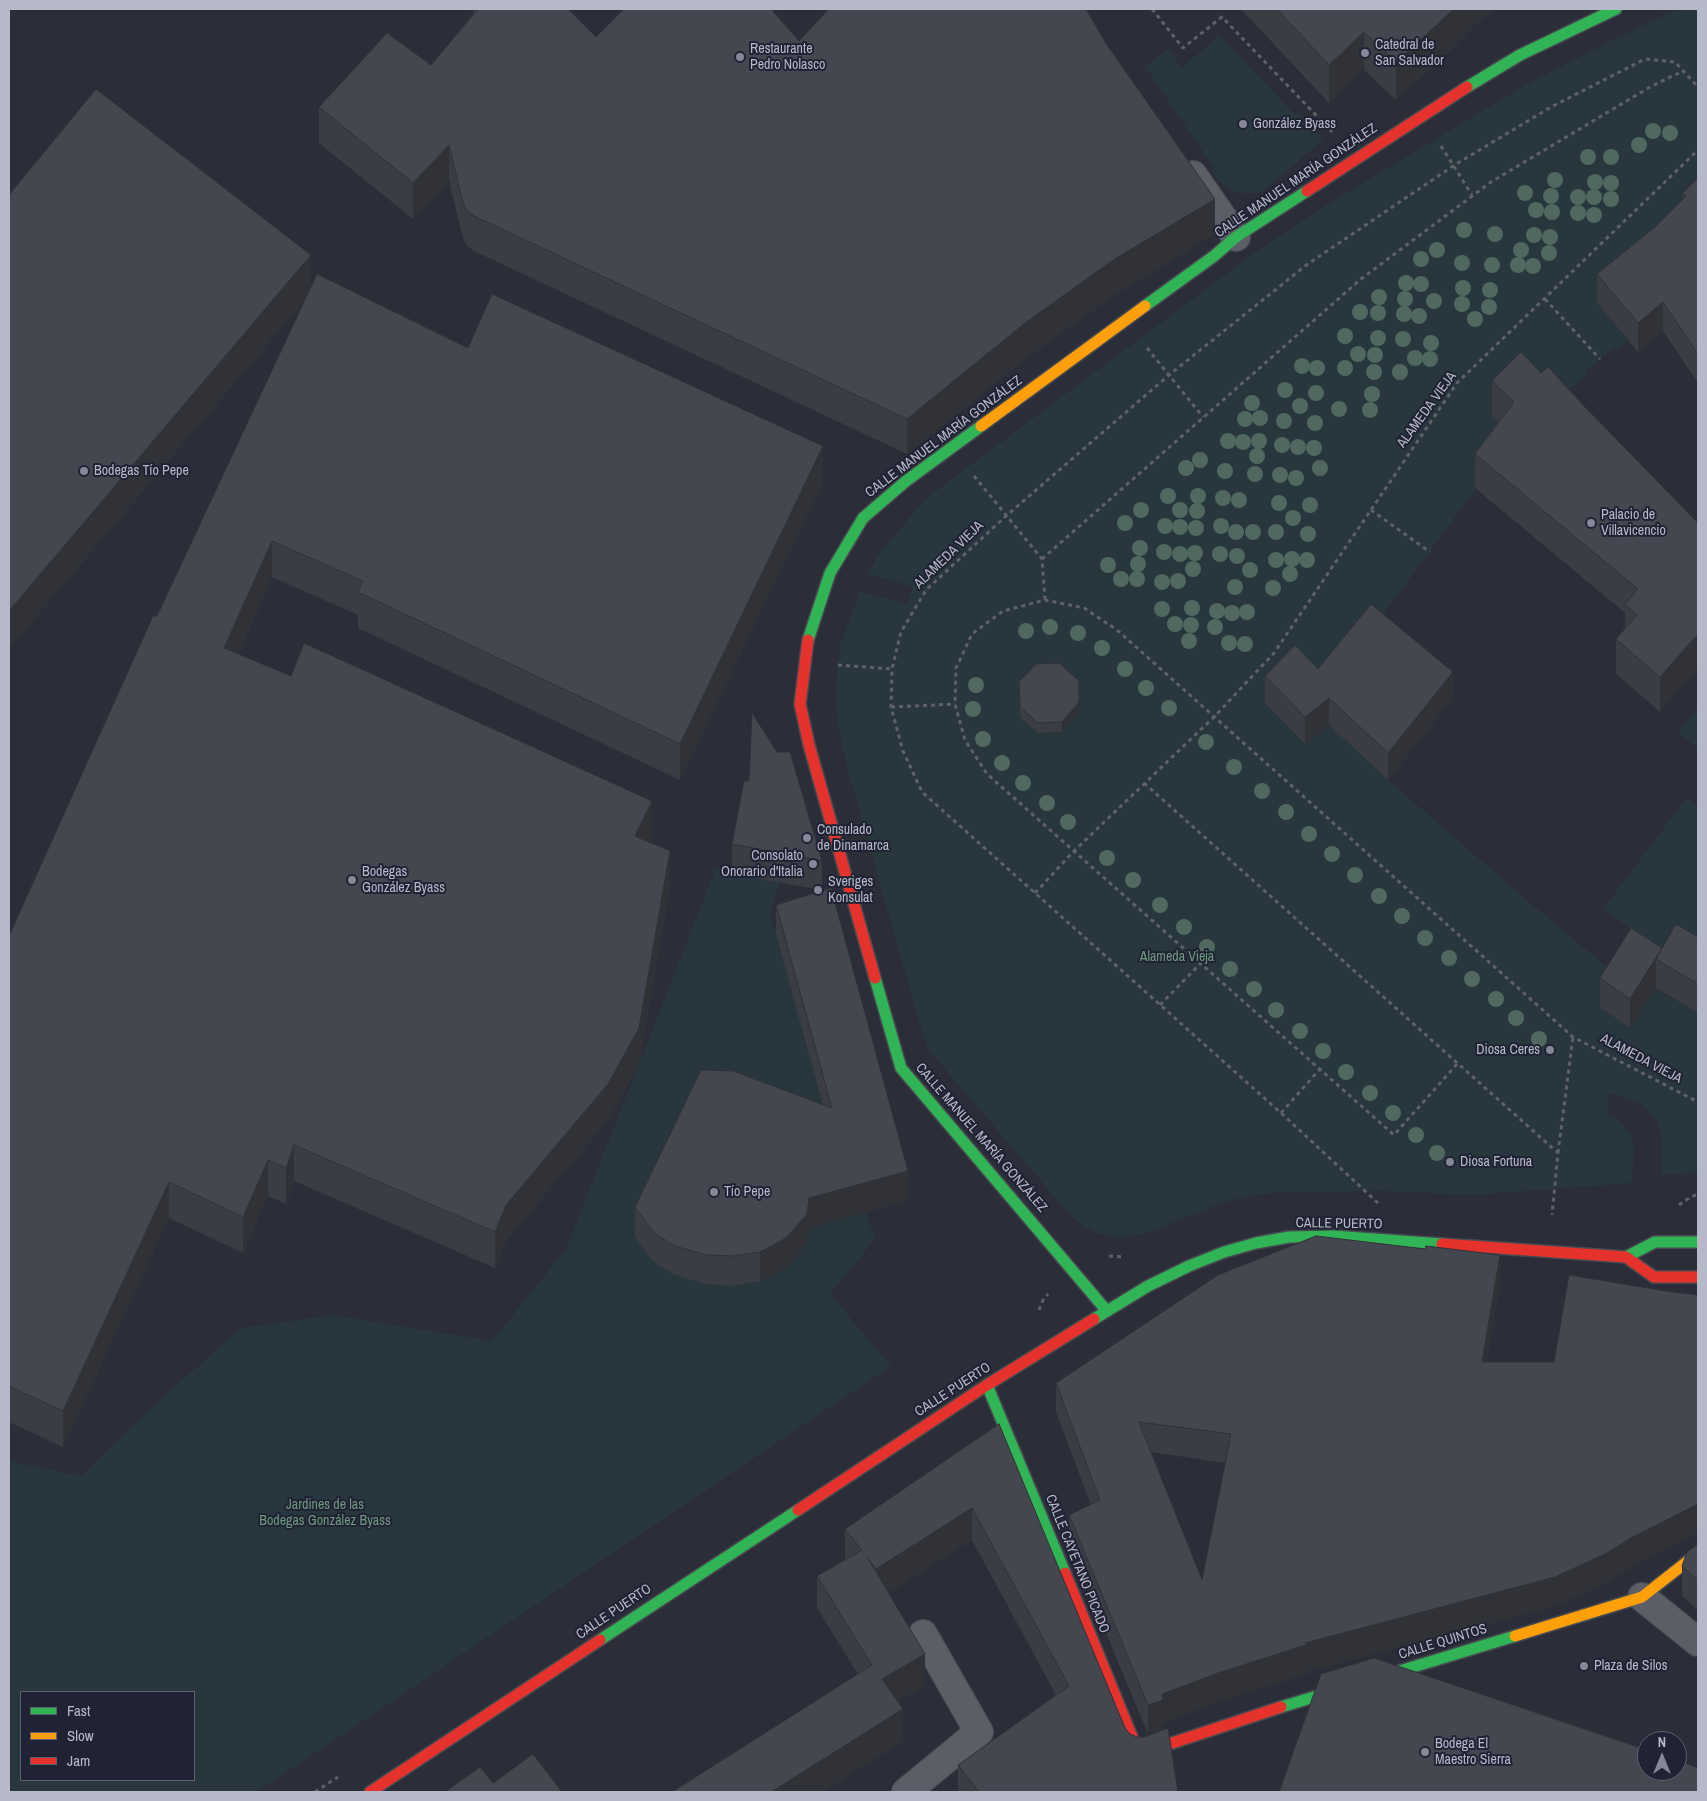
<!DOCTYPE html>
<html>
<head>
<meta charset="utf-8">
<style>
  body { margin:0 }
  #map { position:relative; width:1707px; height:1801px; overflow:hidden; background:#2b2e38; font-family:"Archivo Narrow",sans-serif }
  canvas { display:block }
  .frame { position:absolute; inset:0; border:10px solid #b6b9c8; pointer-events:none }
  .legend { position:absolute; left:20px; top:1691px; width:175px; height:90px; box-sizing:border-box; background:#1f2333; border:1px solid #5b5f6f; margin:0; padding:6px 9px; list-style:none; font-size:15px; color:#b6b9c8 }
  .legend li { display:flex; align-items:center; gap:10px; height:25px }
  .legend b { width:25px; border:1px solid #5b5f6f }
  .north { position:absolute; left:1637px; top:1731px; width:50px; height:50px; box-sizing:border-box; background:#1f2333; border:1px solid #5b5f6f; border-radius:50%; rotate:0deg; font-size:14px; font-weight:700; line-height:20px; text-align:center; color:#b6b9c8 }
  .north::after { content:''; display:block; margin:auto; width:18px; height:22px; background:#858896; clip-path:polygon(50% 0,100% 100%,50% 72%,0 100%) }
</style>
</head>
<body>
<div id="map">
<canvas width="1707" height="1801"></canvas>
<div class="frame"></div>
<ul class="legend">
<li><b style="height:6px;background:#30b455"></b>Fast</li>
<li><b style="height:6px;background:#ff9f0a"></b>Slow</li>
<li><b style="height:6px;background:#e5322d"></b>Jam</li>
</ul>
<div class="north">N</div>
</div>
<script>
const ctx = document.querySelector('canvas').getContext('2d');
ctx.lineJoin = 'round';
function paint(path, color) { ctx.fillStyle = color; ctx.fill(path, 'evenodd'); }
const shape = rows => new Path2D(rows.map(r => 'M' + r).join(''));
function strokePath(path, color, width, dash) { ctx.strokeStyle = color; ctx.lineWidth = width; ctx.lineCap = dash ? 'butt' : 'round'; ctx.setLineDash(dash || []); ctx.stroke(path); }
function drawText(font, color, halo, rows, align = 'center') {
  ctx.font = font + ' "Archivo Narrow",sans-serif'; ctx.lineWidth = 4; ctx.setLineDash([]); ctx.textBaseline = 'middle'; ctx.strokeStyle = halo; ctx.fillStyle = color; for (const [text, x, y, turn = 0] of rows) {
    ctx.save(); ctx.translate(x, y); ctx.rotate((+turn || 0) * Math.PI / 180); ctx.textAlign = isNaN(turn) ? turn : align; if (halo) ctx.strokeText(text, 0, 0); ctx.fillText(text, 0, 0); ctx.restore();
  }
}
paint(shape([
  [1683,9,1698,9,1698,207,1601,308,1628,341,1616,350,1614,347,1585,372,1587,375,1544,410,1514,437,1371,631,1329,725,1388,780,1549,919,1619,977,1655,988,1698,1013,1698,1172,1661,1175,1662,1148,1660,1129,1656,1120,1643,1104,1626,1097,1609,1094,1607,1115,1615,1117,1624,1125,1631,1135,1634,1144,1632,1183,1473,1195,1385,1191,1283,1192,1254,1195,1228,1201,1162,1227,1138,1235,1119,1237,1097,1233,1083,1226,1072,1217,931,1053,923,1036,849,774,839,732,836,708,836,683,840,645,860,591,907,605,913,587,868,573,881,551,909,518,932,494,1254,253,1317,211,1527,84,1615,39,1661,17],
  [1219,35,1296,116,1299,113,1323,139,1293,166,1262,191,1257,193,1239,193,1227,188,1216,179,1213,173,1216,171,1145,66,1169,48,1181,69],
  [1698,708,1698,749,1678,732],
  [1687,797,1698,806,1698,967,1673,958,1603,909],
  [716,868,780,882,770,915,875,1239,830,1294,891,1366,257,1792,9,1792,9,1461,81,1476,163,1397,241,1328,333,1315,492,1341,566,1249],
  [21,1692,194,1692,194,1780,21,1780]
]), '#28363d');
const street = shape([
  [1193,175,1236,237],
  [1642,1597,1698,1642],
  [906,1792,979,1732,923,1634]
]);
const fast = shape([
  [1467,87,1520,55,1616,9],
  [1145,306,1214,256,1236,237,1307,191],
  [808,640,830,573,863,518,906,481,981,426],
  [875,978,901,1068,1106,1310],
  [1626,1257,1655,1242,1698,1242],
  [1094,1319,1148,1286,1189,1266,1224,1252,1256,1243,1289,1237,1333,1236,1442,1244],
  [987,1385,1065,1573],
  [600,1640,798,1510],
  [1281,1707,1515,1636]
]);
const slow = shape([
  [981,426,1145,306],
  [1515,1636,1642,1597,1698,1553]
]);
const jam = shape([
  [1307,191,1467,87],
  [808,640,800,704,809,745,875,978],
  [1442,1244,1626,1257,1654,1277,1698,1277],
  [798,1510,987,1385,1094,1319],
  [1065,1573,1139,1754,1281,1707],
  [370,1792,600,1640]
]);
strokePath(street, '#474a51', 30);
strokePath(fast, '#474a51', 14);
strokePath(slow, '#474a51', 14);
strokePath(jam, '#474a51', 14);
strokePath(shape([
  [1152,9,1183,48,1222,17,1332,132],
  [1441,146,1472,195],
  [1545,299,1600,359],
  [1147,348,1203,417],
  [974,476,1042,559,1045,600],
  [1371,510,1430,552],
  [1042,559,1361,279,1491,182,1650,87,1683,71],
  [838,665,892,669],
  [891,707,955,704],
  [1144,783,1558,1153,1552,1215],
  [1035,893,1074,851,1214,717,1274,653,1457,383,1698,150],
  [1160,1005,1201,963],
  [1457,1064,1394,1135,987,774,965,740,955,704,956,668,972,634,1003,611,1045,600,1084,608,1117,630,1573,1037,1698,1102],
  [1281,1113,1320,1069],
  [1558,1153,1573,1037],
  [1378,1203,1281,1113,922,792,903,751,891,707,892,669,901,632,926,590,1006,516,1169,375,1305,266,1453,166,1551,107,1645,59,1675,62,1698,87],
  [1679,1205,1692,1196,1698,1195],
  [1109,1256,1125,1257],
  [1039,1310,1043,1300,1048,1294],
  [315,1792,338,1777]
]), '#5f6169', 3, [4, 4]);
strokePath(street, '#5b5e66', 28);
strokePath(fast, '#30b455', 11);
strokePath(slow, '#ff9f0a', 11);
strokePath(jam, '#e5322d', 11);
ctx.fillStyle = '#506860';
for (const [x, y] of [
  [1653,131],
  [1670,133],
  [1639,145],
  [1588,157],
  [1611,157],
  [1555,180],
  [1595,182],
  [1611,183],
  [1525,193],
  [1551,196],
  [1578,197],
  [1594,197],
  [1611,199],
  [1536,210],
  [1552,212],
  [1578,213],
  [1594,215],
  [1464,230],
  [1495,234],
  [1534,235],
  [1550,237],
  [1437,250],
  [1521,250],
  [1549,253],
  [1421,259],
  [1462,263],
  [1492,265],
  [1518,265],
  [1533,266],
  [1406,283],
  [1421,284],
  [1463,288],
  [1490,290],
  [1379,297],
  [1405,299],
  [1434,301],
  [1462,304],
  [1489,307],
  [1360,312],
  [1378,313],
  [1404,314],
  [1419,316],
  [1475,319],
  [1345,336],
  [1378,338],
  [1403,339],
  [1431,343],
  [1358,354],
  [1375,355],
  [1415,358],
  [1430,359],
  [1302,366],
  [1317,368],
  [1345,368],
  [1374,372],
  [1400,372],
  [1285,390],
  [1316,393],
  [1372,394],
  [1252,403],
  [1300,406],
  [1339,409],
  [1370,410],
  [1260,418],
  [1245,419],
  [1284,421],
  [1315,423],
  [1228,441],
  [1259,441],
  [1243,442],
  [1282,445],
  [1298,447],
  [1314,448],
  [1257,456],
  [1200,460],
  [1186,468],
  [1320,468],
  [1225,471],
  [1255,474],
  [1280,475],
  [1296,478],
  [1168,496],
  [1198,496],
  [1223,498],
  [1239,500],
  [1279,503],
  [1310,505],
  [1141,510],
  [1180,510],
  [1197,511],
  [1293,518],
  [1125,523],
  [1165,526],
  [1221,526],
  [1180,527],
  [1196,528],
  [1236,532],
  [1253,532],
  [1276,532],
  [1308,534],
  [1140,548],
  [1164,552],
  [1195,553],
  [1180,554],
  [1220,554],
  [1237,556],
  [1292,559],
  [1276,560],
  [1307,560],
  [1138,564],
  [1108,565],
  [1193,569],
  [1250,570],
  [1290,574],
  [1121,579],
  [1137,579],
  [1178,581],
  [1162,582],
  [1235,587],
  [1273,588],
  [1192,608],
  [1162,609],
  [1217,611],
  [1247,612],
  [1232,613],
  [1175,624],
  [1191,625],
  [1050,627],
  [1215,627],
  [1026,631],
  [1078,633],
  [1189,641],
  [1229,643],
  [1245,644],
  [1102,648],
  [1125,669],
  [976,685],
  [1146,688],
  [1169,708],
  [973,709],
  [983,739],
  [1206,742],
  [1002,763],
  [1234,767],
  [1023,783],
  [1262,791],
  [1047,803],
  [1286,812],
  [1068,822],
  [1309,834],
  [1332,854],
  [1107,858],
  [1355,875],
  [1133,880],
  [1379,896],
  [1160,905],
  [1402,916],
  [1184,927],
  [1425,938],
  [1207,947],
  [1449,958],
  [1230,969],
  [1472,979],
  [1254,989],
  [1496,999],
  [1276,1010],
  [1516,1018],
  [1300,1031],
  [1539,1039],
  [1323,1051],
  [1346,1072],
  [1370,1093],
  [1393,1113],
  [1416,1135],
  [1437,1153]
]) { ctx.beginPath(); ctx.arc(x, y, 8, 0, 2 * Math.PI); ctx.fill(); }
paint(shape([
  [473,9,568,9,596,37,799,41,1215,234,1113,296,1025,359,907,454,474,251,466,245,462,235,449,180,413,219,319,143,319,107,431,65,473,14],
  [1241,9,1495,9,1477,22,1451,50,1396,100,1364,70,1329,103],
  [1698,178,1698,383,1663,331,1638,352,1597,303,1597,274,1655,227,1683,199,1683,193],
  [311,288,823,482,680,780,358,628,358,615,272,577,238,654,652,837,650,842,670,887,639,1064,608,1120,506,1241,495,1268,294,1181,286,1204,268,1196,243,1253,169,1218,63,1447,9,1422,9,936,305,300,9,649],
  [1541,373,1585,407,1698,523,1660,712,1616,674,1616,639,1625,628,1625,613,1475,488,1475,454,1499,422,1492,416,1492,381],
  [1318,669,1453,698,1388,780,1329,725,1305,744,1265,703,1265,676],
  [1019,682,1079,712,1062,732,1038,733,1020,717],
  [732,844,822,861,822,890,908,1200,809,1228,807,1243,786,1268,760,1281,733,1286,706,1284,675,1275,654,1262,635,1237,635,1207,823,1105,776,934,776,905,822,890,732,874],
  [1698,937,1698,1013,1656,988,1656,987,1630,1028,1600,1007,1600,978,1662,948],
  [1500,1284,1487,1362,1631,1568,1605,1583,1555,1606,1309,1671,1309,1673,1218,1702,1163,1723,1163,1729,1148,1734,1069,1544,1069,1515,1091,1505,1056,1412,1056,1383],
  [1151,1452,1225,1463,1202,1580],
  [999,1424,1125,1728,1178,1792,958,1792,958,1765,1056,1695,972,1540,888,1593,925,1686,898,1702,903,1741,822,1792,672,1792,858,1674,817,1608,817,1576,845,1560,845,1529],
  [1698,1544,1698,1610,1682,1596,1682,1566]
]), '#3a3d44');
paint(shape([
  [1454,9,1495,9,1477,22,1451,50,1396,100,1396,62],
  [1364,32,1364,70,1329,103,1329,65],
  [449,145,449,180,413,219,413,183],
  [1215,199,1215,234,1113,296,1025,359,907,454,907,419,1025,323,1113,260],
  [311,255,311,293,9,649,9,611],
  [1663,302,1663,331,1638,352,1638,323],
  [823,446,823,482,680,780,680,744],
  [272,541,272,577,224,684,224,648],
  [1698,634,1698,669,1660,712,1660,677],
  [1453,672,1453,698,1388,780,1388,753],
  [1329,698,1329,725,1305,744,1305,717],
  [1079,702,1079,712,1062,732,1062,722],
  [652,801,652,837,635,872,635,836],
  [670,851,670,887,639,1064,608,1120,506,1241,495,1268,495,1232,506,1205],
  [1662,948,1656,959,1656,987,1630,1028,1630,999],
  [294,1145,294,1181,286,1204,286,1168],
  [268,1160,268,1196,243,1253,243,1217],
  [908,1171,908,1200,809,1228,807,1243,786,1268,760,1281,760,1252,809,1198],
  [169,1182,169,1218,63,1447,63,1411],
  [1500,1255,1500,1284,1482,1391,1482,1362],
  [1698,1504,1698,1533,1631,1568,1605,1583,1555,1606,1309,1671,1309,1673,1218,1702,1163,1723,1163,1729,1148,1734,1148,1705,1162,1694,1218,1673,1305,1643,1631,1538],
  [972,1508,972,1540,876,1601,876,1569],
  [925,1654,925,1686,882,1711,882,1679],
  [903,1709,903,1741,822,1792,771,1792]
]), '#303237');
const building = shape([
  [478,9,568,9,596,37,624,9,771,9,799,41,829,9,1086,9,1105,42,1215,199,1113,260,1025,323,907,419,474,216,466,210,462,199,449,145,413,183,319,107,387,33,431,65,478,9],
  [1277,9,1454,9,1396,62,1364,32,1329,65,1277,9],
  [96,89,311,255,9,611,9,195,96,89],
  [1698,178,1698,354,1663,302,1638,323,1597,274,1655,227,1686,196,1683,193,1698,178],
  [317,274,468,348,492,294,823,446,680,744,358,592,363,581,272,541,224,648,291,676,304,643,652,801,635,836,670,851,639,1028,608,1084,506,1205,495,1232,294,1145,286,1168,268,1160,243,1217,169,1182,63,1411,9,1386,9,936,153,616,157,616,317,274],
  [1521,352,1541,373,1548,367,1585,407,1698,523,1698,634,1660,677,1616,639,1637,615,1625,604,1638,589,1475,454,1514,402,1492,381,1521,352],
  [1371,604,1453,672,1388,753,1329,698,1305,717,1265,676,1295,645,1318,669,1371,604],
  [1059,663,1079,681,1079,702,1062,722,1038,723,1020,707,1019,682,1036,664,1059,663],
  [752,713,777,752,790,752,822,861,732,844,744,781,749,781,752,713],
  [831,888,908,1171,809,1198,807,1214,786,1238,760,1252,733,1256,706,1255,675,1246,654,1233,635,1207,701,1070,733,1071,832,1108,776,905,831,888],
  [1676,924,1698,937,1698,984,1656,959,1676,924],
  [1631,928,1662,948,1630,999,1600,978,1631,928],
  [1316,1236,1425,1249,1426,1246,1500,1255,1482,1362,1554,1362,1569,1275,1666,1291,1698,1295,1698,1504,1631,1538,1605,1554,1555,1577,1305,1643,1309,1644,1218,1673,1162,1694,1163,1700,1148,1705,1069,1515,1100,1500,1056,1383,1218,1275,1316,1236],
  [1139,1422,1231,1434,1202,1580,1139,1422],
  [999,1424,1125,1728,1130,1734,1137,1737,1144,1737,1168,1728,1178,1792,979,1792,958,1765,1069,1686,972,1508,876,1569,867,1557,925,1654,882,1679,903,1709,771,1792,672,1792,872,1665,817,1576,862,1550,845,1529,999,1424],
  [1698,1544,1698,1581,1682,1566,1687,1552,1698,1544],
  [1374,1658,1647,1750,1647,1771,1677,1771,1677,1760,1698,1768,1698,1792,1279,1792,1321,1674,1374,1658],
  [533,1754,562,1792,445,1792,480,1767,493,1783,533,1754]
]);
paint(building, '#44474f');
strokePath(building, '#303237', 1);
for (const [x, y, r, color] of [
  [1365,53,5,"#858896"],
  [740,57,5,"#858896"],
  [1243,124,5,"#858896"],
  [84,471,5,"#858896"],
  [1591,523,5,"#858896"],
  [807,838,5,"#858896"],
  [813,864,5,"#858896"],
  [352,880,5,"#858896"],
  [818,890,5,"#858896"],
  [1550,1050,5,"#858896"],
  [1450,1162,5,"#858896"],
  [714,1192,5,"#858896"],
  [1584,1666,5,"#858896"],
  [1425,1752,5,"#858896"]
]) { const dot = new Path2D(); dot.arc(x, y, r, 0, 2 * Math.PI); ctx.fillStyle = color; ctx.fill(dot); strokePath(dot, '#1f2333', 2); }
drawText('14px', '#b6b9c8', '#1f2333', [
  ["Catedral de",1375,45],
  ["San Salvador",1375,61],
  ["Restaurante",750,49],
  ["Pedro Nolasco",750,65],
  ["González Byass",1253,124],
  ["Bodegas Tío Pepe",94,471],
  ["Palacio de",1601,515],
  ["Villavicencio",1601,531],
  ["Consulado",817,830],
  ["de Dinamarca",817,846],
  ["Consolato",803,856,"right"],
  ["Onorario d'Italia",803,872,"right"],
  ["Bodegas",362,872],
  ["González Byass",362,888],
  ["Sveriges",828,882],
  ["Konsulat",828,898],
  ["Diosa Ceres",1540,1050,"right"],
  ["Diosa Fortuna",1460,1162],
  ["Tío Pepe",724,1192],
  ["Plaza de Silos",1594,1666],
  ["Bodega El",1435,1744],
  ["Maestro Sierra",1435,1760]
], 'left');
drawText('14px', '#b6b9c8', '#1f2333', [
  ["CALLE MANUEL MARÍA GONZÁLEZ",1296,181,-34],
  ["ALAMEDA VIEJA",1427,410,-54],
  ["CALLE MANUEL MARÍA GONZÁLEZ",944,437,-37],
  ["ALAMEDA VIEJA",949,555,-44],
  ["ALAMEDA VIEJA",1641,1059,28],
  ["CALLE MANUEL MARÍA GONZÁLEZ",981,1138,49],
  ["CALLE PUERTO",1339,1224,1],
  ["CALLE PUERTO",953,1390,-33],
  ["CALLE CAYETANO PICADO",1077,1564,68],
  ["CALLE PUERTO",614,1612,-34],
  ["CALLE QUINTOS",1443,1642,-17]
]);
drawText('14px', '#6f9881', '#1f2333', [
  ["Alameda Vieja",1177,957],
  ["Jardines de las",325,1505],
  ["Bodegas González Byass",325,1521]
]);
</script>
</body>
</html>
